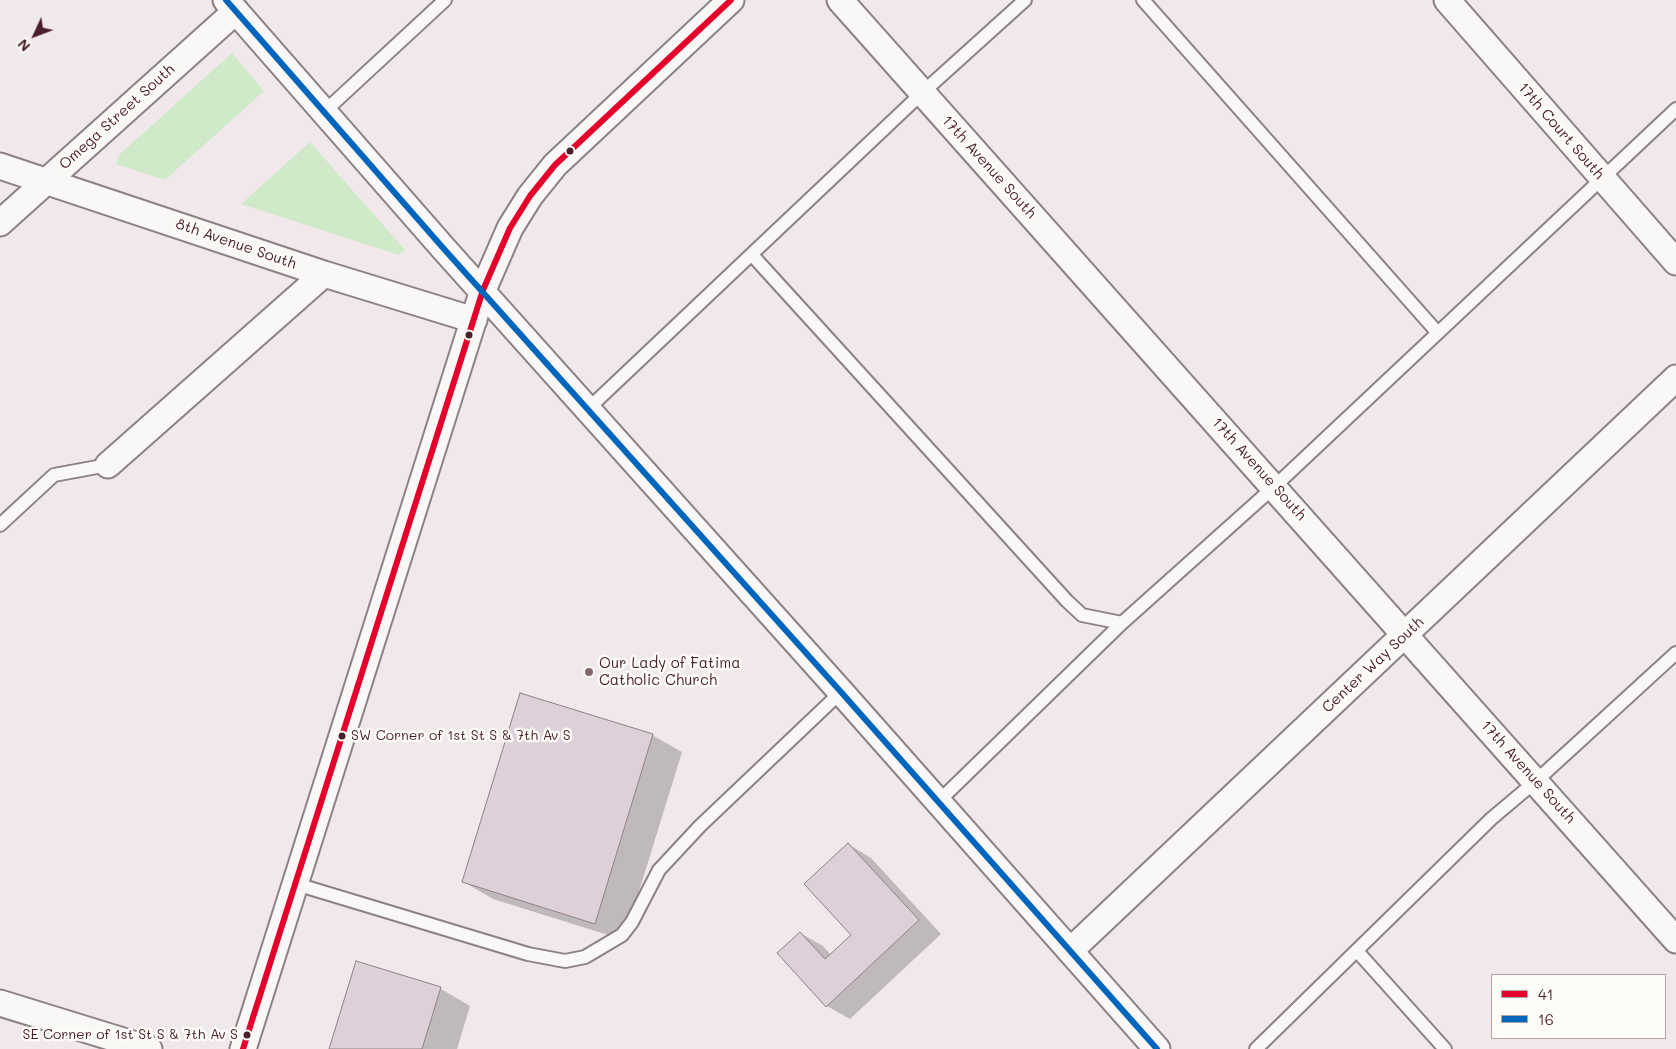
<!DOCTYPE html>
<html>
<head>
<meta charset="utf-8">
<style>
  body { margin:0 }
  #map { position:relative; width:1676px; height:1049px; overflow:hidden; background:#f0e8eb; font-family:Mali,sans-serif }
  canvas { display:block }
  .legend { position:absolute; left:1491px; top:974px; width:175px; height:65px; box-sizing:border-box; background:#fdfcf7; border:1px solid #b5a4a5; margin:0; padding:6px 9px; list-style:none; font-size:15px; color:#4a1f2b }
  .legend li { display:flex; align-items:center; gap:10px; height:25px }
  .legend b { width:25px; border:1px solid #b5a4a5 }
  .north { position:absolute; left:10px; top:10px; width:50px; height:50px; -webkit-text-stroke:4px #fdfcf7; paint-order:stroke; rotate:227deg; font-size:14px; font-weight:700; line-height:20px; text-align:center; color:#4a1f2b }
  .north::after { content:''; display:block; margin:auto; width:18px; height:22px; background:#4a1f2b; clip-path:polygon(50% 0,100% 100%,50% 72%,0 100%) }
</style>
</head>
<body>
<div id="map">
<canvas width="1676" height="1049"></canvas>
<ul class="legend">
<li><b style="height:6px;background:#e4002b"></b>41</li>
<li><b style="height:6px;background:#0065bd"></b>16</li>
</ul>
<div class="north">N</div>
</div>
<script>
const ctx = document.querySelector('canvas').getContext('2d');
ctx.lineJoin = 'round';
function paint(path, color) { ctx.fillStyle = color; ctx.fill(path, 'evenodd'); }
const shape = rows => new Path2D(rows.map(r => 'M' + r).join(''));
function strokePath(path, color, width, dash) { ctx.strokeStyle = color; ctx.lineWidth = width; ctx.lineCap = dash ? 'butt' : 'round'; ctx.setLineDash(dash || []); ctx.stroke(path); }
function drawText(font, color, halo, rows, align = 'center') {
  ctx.font = font + ' Mali,sans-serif'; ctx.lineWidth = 5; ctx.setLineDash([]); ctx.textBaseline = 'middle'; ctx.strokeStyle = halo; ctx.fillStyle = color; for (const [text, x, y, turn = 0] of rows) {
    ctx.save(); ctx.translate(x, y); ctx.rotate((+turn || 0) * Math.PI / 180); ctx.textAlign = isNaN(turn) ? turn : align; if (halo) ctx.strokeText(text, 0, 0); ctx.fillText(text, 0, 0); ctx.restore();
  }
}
paint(shape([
  [232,53,264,91,165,180,116,164,119,155],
  [310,142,405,250,399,255,241,204]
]), '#d0eac9');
paint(shape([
  [652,735,682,752,624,940,493,899,464,882],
  [848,844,871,858,941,934,850,1019,827,1006,800,933,823,946,831,955,853,935],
  [441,989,470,1006,457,1049,330,1049]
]), '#0003');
const building = shape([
  [520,693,653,734,595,924,462,882,520,693],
  [848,843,919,920,826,1007,777,953,800,932,825,959,851,935,804,884,848,843],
  [356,961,441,987,422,1049,329,1049,356,961]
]);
paint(building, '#ddd0d8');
strokePath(building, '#8d8185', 1);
const service = shape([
  [1143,0,1437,332],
  [324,112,445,0],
  [753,256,1067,601,1082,615,1122,623],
  [588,409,922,93,1025,0],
  [0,525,54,475,108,465],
  [938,802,1122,623,1275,486,1676,109],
  [296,884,528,954,565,961,585,957,622,935,632,922,659,870,700,826,841,692],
  [1357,951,1445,1049],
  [1256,1049,1491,819,1536,781,1676,653]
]);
const minor = shape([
  [226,0,444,249,841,692,1157,1049],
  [840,0,1676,940],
  [1447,0,1676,262],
  [0,166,324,274,474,320],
  [0,223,236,11],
  [108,465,324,274],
  [1070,951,1676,378],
  [0,1003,149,1049],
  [243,1049,483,290,510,228,530,196,555,165,731,0]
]);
strokePath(service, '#8d8185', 16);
strokePath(minor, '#8d8185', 29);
strokePath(service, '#f9f8f7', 12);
strokePath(minor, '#f9f8f7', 25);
strokePath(shape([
  [243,1049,483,290,510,228,530,196,555,165,731,0]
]), '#e4002b', 6);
strokePath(shape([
  [226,0,444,249,841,692,1157,1049]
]), '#0065bd', 6);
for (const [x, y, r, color] of [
  [570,151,4.5,"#4a1f2b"],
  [469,335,4.5,"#4a1f2b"],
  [589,672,5,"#84656e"],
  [342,736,4.5,"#4a1f2b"],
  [247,1035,4.5,"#4a1f2b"]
]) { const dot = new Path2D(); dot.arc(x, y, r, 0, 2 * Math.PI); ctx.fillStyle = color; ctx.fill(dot); strokePath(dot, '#fdfcf7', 2); }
drawText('14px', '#4a1f2b', '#fdfcf7', [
  ["SW Corner of 1st St S & 7th Av S",351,736],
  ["SE Corner of 1st St S & 7th Av S",238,1035,"right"]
], 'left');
drawText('15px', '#4a1f2b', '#fdfcf7', [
  ["Omega Street South",117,117,-42],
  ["17th Court South",1561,131,49],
  ["17th Avenue South",989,167,48],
  ["8th Avenue South",236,244,19],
  ["17th Avenue South",1259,469,48],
  ["Center Way South",1373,665,-43],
  ["17th Avenue South",1528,772,48]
]);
drawText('15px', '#4a1f2b', '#fdfcf7', [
  ["Our Lady of Fatima",599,663],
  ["Catholic Church",599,680]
], 'left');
</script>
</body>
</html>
